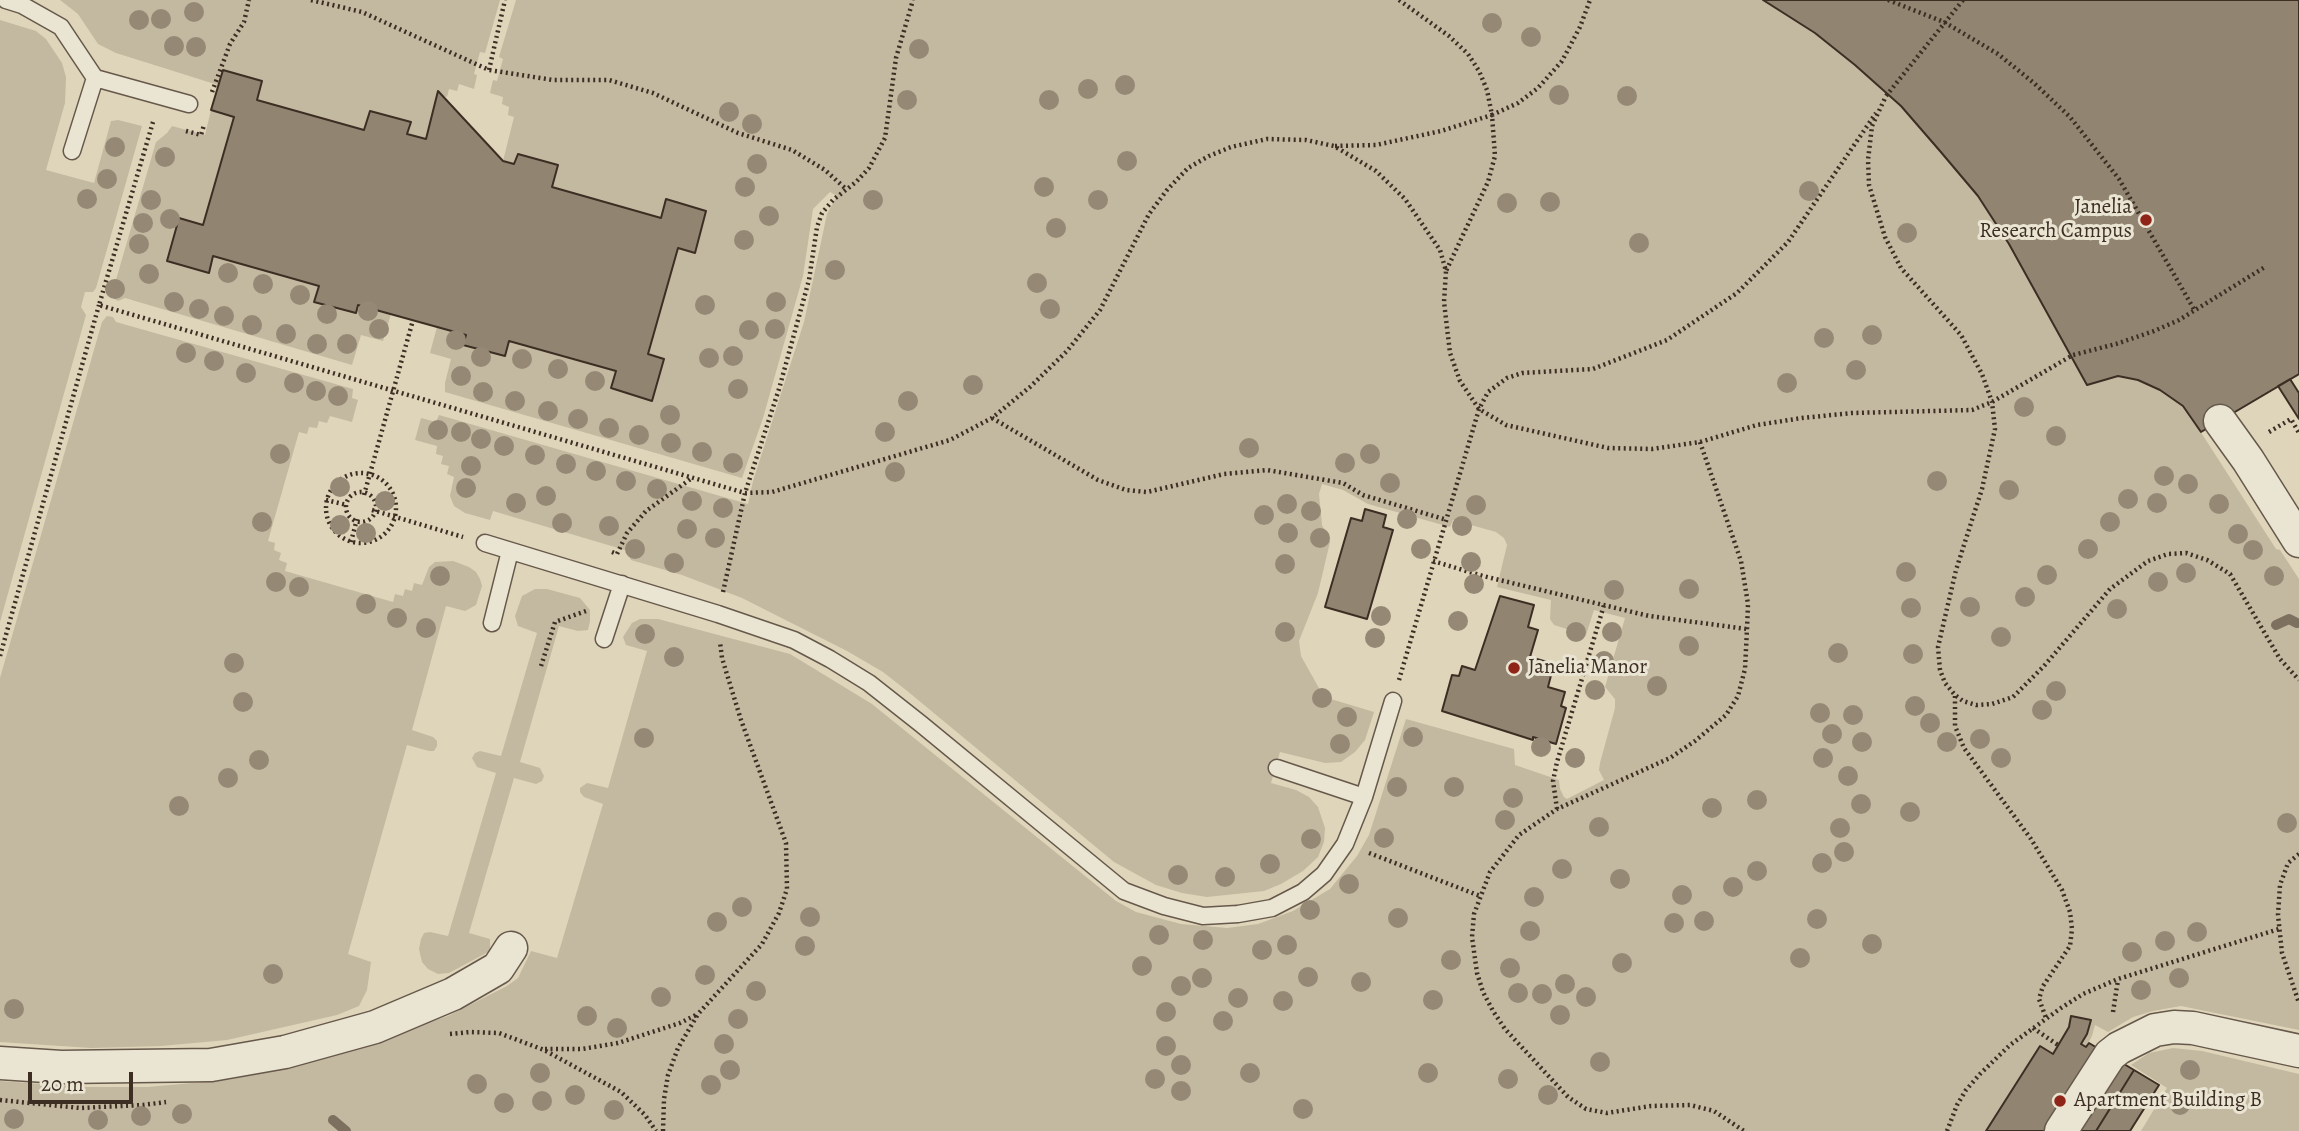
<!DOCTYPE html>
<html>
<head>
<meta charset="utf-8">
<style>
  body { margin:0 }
  #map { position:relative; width:2299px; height:1131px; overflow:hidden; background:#dfd5ba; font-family:Alegreya,serif }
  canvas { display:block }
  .scale { position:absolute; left:28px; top:1072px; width:105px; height:32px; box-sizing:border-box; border:4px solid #3d2e24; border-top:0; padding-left:9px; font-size:21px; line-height:24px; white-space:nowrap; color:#3d2e24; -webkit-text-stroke:5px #eae4d2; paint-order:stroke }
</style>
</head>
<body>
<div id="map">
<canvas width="2299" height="1131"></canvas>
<div class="scale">20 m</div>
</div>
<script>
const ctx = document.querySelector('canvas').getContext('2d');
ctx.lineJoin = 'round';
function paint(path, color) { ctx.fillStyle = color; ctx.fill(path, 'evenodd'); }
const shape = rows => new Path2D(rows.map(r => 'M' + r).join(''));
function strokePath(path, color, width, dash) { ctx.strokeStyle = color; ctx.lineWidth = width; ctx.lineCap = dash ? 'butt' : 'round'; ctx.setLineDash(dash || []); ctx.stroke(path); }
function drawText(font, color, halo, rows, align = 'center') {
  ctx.font = font + ' Alegreya,serif'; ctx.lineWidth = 6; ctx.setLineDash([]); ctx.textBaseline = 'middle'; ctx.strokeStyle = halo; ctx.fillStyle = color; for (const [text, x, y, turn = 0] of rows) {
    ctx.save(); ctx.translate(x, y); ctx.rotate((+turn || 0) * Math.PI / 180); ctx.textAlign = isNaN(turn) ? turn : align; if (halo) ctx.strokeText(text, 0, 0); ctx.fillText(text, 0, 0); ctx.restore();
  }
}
paint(shape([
  [60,0,500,0,485,53,480,52,474,74,477,75,474,89,459,84,457,91,449,89,447,97,438,95,426,139,407,134,410,122,370,111,364,130,257,100,262,81,223,70,218,85,116,53,98,44,78,14],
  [516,0,2189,0,2184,406,2276,549,2280,550,2299,579,2299,1030,2181,1006,2153,1011,2133,1017,2108,1032,2095,1025,2092,1036,2086,1047,2081,1044,2071,1017,2069,1027,2053,1054,2040,1046,1986,1131,0,1131,0,1081,85,1087,147,1087,227,1080,299,1066,448,1016,507,986,518,978,531,951,557,958,603,804,584,797,580,792,580,788,587,783,608,788,647,651,626,645,623,637,632,623,640,619,658,619,790,654,872,704,1116,901,1136,912,1181,924,1227,928,1258,924,1293,911,1330,889,1357,856,1369,835,1406,719,1514,749,1515,765,1559,780,1560,789,1564,797,1567,799,1604,780,1599,770,1600,763,1615,708,1615,699,1605,687,1625,618,1594,610,1586,635,1554,625,1550,619,1551,600,1497,587,1507,545,1504,538,1496,532,1453,520,1450,527,1368,504,1343,490,1322,484,1319,494,1322,525,1330,542,1318,593,1299,641,1301,656,1324,697,1374,712,1365,740,1355,752,1341,762,1325,763,1280,752,1271,783,1296,790,1309,797,1318,807,1325,828,1324,842,1318,857,1303,871,1281,884,1264,891,1207,897,1182,893,1156,885,1114,862,906,690,883,672,847,651,742,598,682,575,631,560,625,550,493,511,490,520,465,513,454,506,450,496,454,477,447,474,449,466,441,464,443,456,436,454,437,446,415,440,421,418,436,422,439,415,748,504,753,481,804,322,827,214,837,196,830,192,813,209,803,276,763,418,742,478,445,392,445,383,451,359,430,353,437,327,466,335,464,345,505,356,509,341,616,371,611,388,652,400,664,359,648,354,678,248,695,253,706,211,666,199,661,218,552,187,558,165,518,154,514,164,503,161,514,117,508,115,509,107,502,104,503,97,490,93,493,80,497,81,503,59,499,57],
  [0,20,36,31,46,39,62,63,66,77,65,103,46,170,94,183,111,121,118,120,142,126,96,288,93,292,85,292,81,307,86,315,0,622],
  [211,110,234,117,203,225,209,273,214,256,319,286,315,302,356,313,358,305,391,314,383,341,361,335,352,365,125,298,118,301,111,297,156,142,167,133,172,126,205,135],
  [107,316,113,317,116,322,353,389,352,398,358,400,352,422,330,416,327,423,319,421,317,428,309,427,307,434,299,432,268,541,275,543,274,550,281,553,279,560,287,563,285,571,393,602,395,594,403,596,405,589,412,591,414,583,422,585,429,567,435,562,453,561,469,567,476,572,480,579,482,586,476,605,465,611,446,606,412,730,433,737,437,741,437,746,434,751,429,751,407,745,348,954,371,962,367,990,359,1006,337,1015,227,1040,161,1046,91,1048,0,1042,0,678,102,322],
  [535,589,547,589,580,598,590,610,590,621,588,630,578,631,559,626,520,762,540,768,544,776,542,781,536,784,514,778,469,933,490,939,490,951,449,973,438,974,428,969,422,962,419,949,421,939,424,933,430,932,448,936,496,773,477,767,472,758,475,753,480,751,501,756,537,633,518,626,515,616,522,596],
  [2173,1048,2202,1051,2299,1074,2299,1131,2141,1131,2167,1088,2131,1065,2149,1053]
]), '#c3b9a0');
strokePath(shape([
  [2276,625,2289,619,2297,623],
  [333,1120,346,1131]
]), '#7d705f', 10);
const building = shape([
  [1763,0,2299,0,2299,374,2201,432,2183,406,2160,390,2138,380,2118,376,2087,385,2009,244,1978,196,1940,151,1901,106,1855,65,1815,33,1763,0],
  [223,70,262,81,257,100,364,130,370,111,411,122,407,134,426,139,438,91,503,161,514,164,518,154,558,165,552,187,661,218,666,199,706,211,695,253,678,248,648,354,664,359,652,401,611,388,616,371,509,341,505,356,463,345,466,335,358,305,356,313,314,302,319,286,213,256,209,273,167,261,179,218,203,225,234,117,211,110,223,70],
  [2290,379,2299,393,2299,419,2278,386,2290,379],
  [1365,509,1386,515,1383,527,1393,530,1367,619,1325,607,1351,518,1362,521,1365,509],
  [1500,596,1534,605,1528,627,1538,630,1530,657,1554,664,1548,687,1565,692,1561,706,1566,708,1556,744,1533,737,1533,740,1442,711,1452,675,1459,676,1462,666,1475,670,1500,596],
  [2071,1016,2091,1020,2087,1034,2081,1044,2086,1047,2089,1043,2134,1070,2096,1131,1986,1131,2040,1046,2053,1054,2069,1027,2071,1016],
  [2134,1070,2159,1085,2130,1131,2096,1131,2134,1070]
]);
paint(building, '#918572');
strokePath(building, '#3d2e24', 2);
const service = shape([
  [6,0,22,5,61,27,95,78,189,104],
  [72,151,95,78],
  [485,543,718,614,794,640,830,659,869,683,921,724,1124,891,1164,906,1203,916,1238,914,1272,908,1303,892,1324,874,1345,844,1364,797,1393,701],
  [492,623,510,551],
  [604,639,622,584],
  [1277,768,1364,797]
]);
const minor = shape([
  [2220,421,2248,460,2299,541],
  [0,1063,61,1067,211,1065,285,1052,375,1027,453,994,498,968,511,948],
  [2061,1131,2110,1055,2119,1048,2155,1030,2174,1027,2193,1028,2299,1051]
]);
strokePath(service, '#66584a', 19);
strokePath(minor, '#66584a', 35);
strokePath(shape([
  [311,0,362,12,489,70,553,80,609,80,653,93,738,133,792,150,825,170,846,189],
  [1399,0,1449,36,1468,54,1479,71,1487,90,1492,115,1518,103,1538,88,1562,61,1580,27,1590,0],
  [1888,0,1944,22,1998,54,2034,83,2070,117,2119,179,2195,311],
  [1963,0,1886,96,1872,126,1868,160,1869,185,1885,237,1901,268,1961,335,1982,374,1992,402,1995,429,1982,489,1956,570,1938,647,1940,670,1945,683,1955,695,1963,701,1976,705,1992,704,2013,697,2044,666,2110,589,2148,561,2168,554,2186,553,2207,560,2230,574,2280,659,2299,680],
  [489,70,505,0],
  [212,92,230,44,244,22,249,0],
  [153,122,99,305,745,493,772,492,950,440,992,418,1030,387,1067,351,1100,310,1149,214,1167,190,1188,168,1209,156,1231,147,1267,139,1306,140,1334,146,1376,171,1405,199,1440,250,1446,271,1444,302,1450,353,1460,381,1479,409,1506,425,1608,448,1652,449,1700,442,1757,425,1802,418,1852,413,1972,410,1992,402,2073,355,2116,344,2154,331,2179,320,2265,267],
  [186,131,201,135,204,125],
  [1335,146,1376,145,1441,131,1492,115,1495,156,1488,182,1446,271],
  [992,418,1098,480,1126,490,1147,492,1224,474,1267,470,1343,483,1363,495,1447,520],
  [2269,432,2291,419,2299,433],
  [1700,442,1741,561,1748,604,1747,629,1745,669,1738,696,1726,715,1695,741,1670,758,1557,809,1519,835,1490,872,1474,914,1472,937,1477,973,1483,992,1493,1011,1505,1029,1568,1097,1586,1109,1607,1113,1651,1106,1690,1105,1714,1111,1744,1131],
  '326 508a35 35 0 1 1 70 0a35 35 0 1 1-70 0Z',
  '346 507a15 15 0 1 1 30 0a15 15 0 1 1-30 0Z',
  [364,495,413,320],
  [326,500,347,505],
  [372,510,463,537],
  [351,542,357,519],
  [612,552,617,554,627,533,646,511,692,478],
  [1433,561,1483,576,1649,616,1747,629],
  [723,592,745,493,779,389,809,280,817,227,822,213,833,200,856,182,869,168,885,138,896,58,913,0],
  [0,656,99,305],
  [541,666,555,622,586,611],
  [1399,680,1479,409,1488,392,1507,378,1522,373,1593,369,1667,340,1737,293,1788,242,1876,113],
  [1955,696,1955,726,1964,748,2031,839,2062,890,2070,912,2072,929,2070,946,2043,986,2039,999,2046,1018],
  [1557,809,1553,781,1557,762,1604,605],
  [1369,853,1480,896],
  [2299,854,2288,863,2280,885,2278,915,2282,953,2299,1003],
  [2113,1012,2118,980],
  [2033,1028,2058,1045],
  [450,1034,470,1032,499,1033,544,1050,621,1092,645,1115,656,1131],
  [545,1049,582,1049,618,1043,680,1023,698,1014],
  [0,1100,80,1108,143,1105,166,1102],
  [663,1131,664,1099,668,1075,678,1048,698,1014,762,944,779,913,787,889,786,843,741,720,722,658,720,642],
  [1947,1131,1957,1105,1966,1090,1980,1074,2010,1045,2061,1008,2083,994,2118,979,2279,929]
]), '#3d2e24', 4.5, [2, 3.5]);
strokePath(service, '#eae4d2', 16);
strokePath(minor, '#eae4d2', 32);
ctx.fillStyle = '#958975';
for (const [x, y] of [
  [194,12],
  [161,19],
  [139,20],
  [1492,23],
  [1531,37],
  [174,46],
  [196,47],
  [919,49],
  [1125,85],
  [1088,89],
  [1559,95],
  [1627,96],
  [907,100],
  [1049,100],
  [729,112],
  [752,124],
  [115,147],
  [165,157],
  [1127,161],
  [757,164],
  [107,179],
  [745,187],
  [1044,187],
  [1809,191],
  [87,199],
  [151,200],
  [873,200],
  [1098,200],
  [1550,202],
  [1507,203],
  [769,216],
  [170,219],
  [143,223],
  [1056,228],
  [1907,233],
  [744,240],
  [1639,243],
  [139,244],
  [835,270],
  [228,273],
  [149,274],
  [1037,283],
  [263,284],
  [115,289],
  [300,295],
  [174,302],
  [776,302],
  [705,305],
  [199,309],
  [1050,309],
  [368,311],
  [327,314],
  [224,316],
  [252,325],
  [379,329],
  [775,329],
  [749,330],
  [286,334],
  [1872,335],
  [1824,338],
  [456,340],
  [317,344],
  [347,344],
  [186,353],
  [733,356],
  [481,357],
  [709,358],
  [522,359],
  [214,361],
  [558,369],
  [1856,370],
  [246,373],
  [461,376],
  [595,381],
  [294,383],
  [1787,383],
  [973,385],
  [738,389],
  [316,391],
  [483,392],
  [338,396],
  [515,401],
  [908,401],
  [2024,407],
  [548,411],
  [670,415],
  [578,419],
  [609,428],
  [438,430],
  [461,432],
  [885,432],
  [639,435],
  [2056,436],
  [481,439],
  [671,443],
  [504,446],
  [1249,448],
  [702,452],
  [280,454],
  [1370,454],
  [535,455],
  [733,463],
  [1345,463],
  [566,464],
  [471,466],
  [596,471],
  [895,472],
  [2164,476],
  [626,481],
  [1937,481],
  [1390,483],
  [2188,484],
  [340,487],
  [466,488],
  [657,489],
  [2009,490],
  [546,496],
  [2128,499],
  [385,501],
  [692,501],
  [516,503],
  [2157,503],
  [1287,504],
  [2219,504],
  [1476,505],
  [723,508],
  [1311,511],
  [1264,515],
  [1407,519],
  [262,522],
  [2110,522],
  [562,523],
  [340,525],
  [609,526],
  [1462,526],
  [687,529],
  [366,533],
  [1288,533],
  [2238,534],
  [715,538],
  [1320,538],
  [635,549],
  [1421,549],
  [2088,549],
  [2253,550],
  [1471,562],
  [674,563],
  [1285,564],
  [1906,572],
  [2186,573],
  [2047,575],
  [440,576],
  [2274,576],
  [276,582],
  [2158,582],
  [1474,584],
  [299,587],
  [1689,589],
  [1614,590],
  [2025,597],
  [366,604],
  [1970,607],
  [1911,608],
  [2117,609],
  [1381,616],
  [397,618],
  [1458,621],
  [426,628],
  [1285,632],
  [1576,632],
  [1612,632],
  [645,634],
  [2001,637],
  [1375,638],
  [1689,646],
  [1838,653],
  [1913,654],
  [674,657],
  [1604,661],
  [234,663],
  [1657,686],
  [1595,690],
  [2056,691],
  [1322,698],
  [243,702],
  [1915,706],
  [2042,710],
  [1820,713],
  [1853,715],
  [1347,717],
  [1930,723],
  [1832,734],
  [1413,737],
  [644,738],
  [1980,739],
  [1862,742],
  [1947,742],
  [1340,744],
  [1541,747],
  [1575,758],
  [1823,758],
  [2001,758],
  [259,760],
  [1848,776],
  [228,778],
  [1397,787],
  [1454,787],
  [1513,798],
  [1757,800],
  [1861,804],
  [179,806],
  [1712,808],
  [1910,812],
  [1505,820],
  [2287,823],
  [1599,827],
  [1840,828],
  [1384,838],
  [1311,839],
  [1844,852],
  [1822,863],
  [1270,864],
  [1562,869],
  [1757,871],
  [1178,875],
  [1225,877],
  [1620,879],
  [1349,884],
  [1733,887],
  [1682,895],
  [1534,897],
  [742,907],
  [1310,910],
  [810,917],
  [1398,918],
  [1817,919],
  [1704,921],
  [717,922],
  [1674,923],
  [1530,931],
  [2197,932],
  [1159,935],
  [1203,940],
  [2165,941],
  [1872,944],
  [1287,945],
  [805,946],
  [1262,950],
  [2132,952],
  [1800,958],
  [1451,960],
  [1622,963],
  [1142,966],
  [1510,968],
  [273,974],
  [705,975],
  [1308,977],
  [1202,978],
  [2179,978],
  [1361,982],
  [1565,984],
  [1181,986],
  [2141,990],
  [756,991],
  [1518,993],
  [1542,994],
  [661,997],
  [1586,997],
  [1238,998],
  [1433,1000],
  [1283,1001],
  [14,1009],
  [1166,1012],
  [1560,1015],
  [587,1016],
  [738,1019],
  [1223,1021],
  [617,1028],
  [724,1044],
  [1166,1046],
  [1600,1062],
  [1181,1065],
  [730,1070],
  [2190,1070],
  [540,1073],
  [1250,1073],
  [1428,1073],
  [1155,1079],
  [1508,1079],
  [477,1084],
  [711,1085],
  [1181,1091],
  [575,1095],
  [1548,1095],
  [542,1101],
  [504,1103],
  [2180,1105],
  [1303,1109],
  [614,1110],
  [182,1114],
  [141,1116],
  [14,1119],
  [98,1120]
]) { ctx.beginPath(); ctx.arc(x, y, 10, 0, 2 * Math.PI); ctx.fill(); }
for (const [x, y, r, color] of [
  [2146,220,7,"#8f2418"],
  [1514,668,7,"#8f2418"],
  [2060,1101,7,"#8f2418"]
]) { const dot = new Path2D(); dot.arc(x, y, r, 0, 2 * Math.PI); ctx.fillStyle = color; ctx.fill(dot); strokePath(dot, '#eae4d2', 2.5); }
drawText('21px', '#3d2e24', '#eae4d2', [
  ["Janelia",2132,208,"right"],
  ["Research Campus",2132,232,"right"],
  ["Janelia Manor",1528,668],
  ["Apartment Building B",2074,1101]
], 'left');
</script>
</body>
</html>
